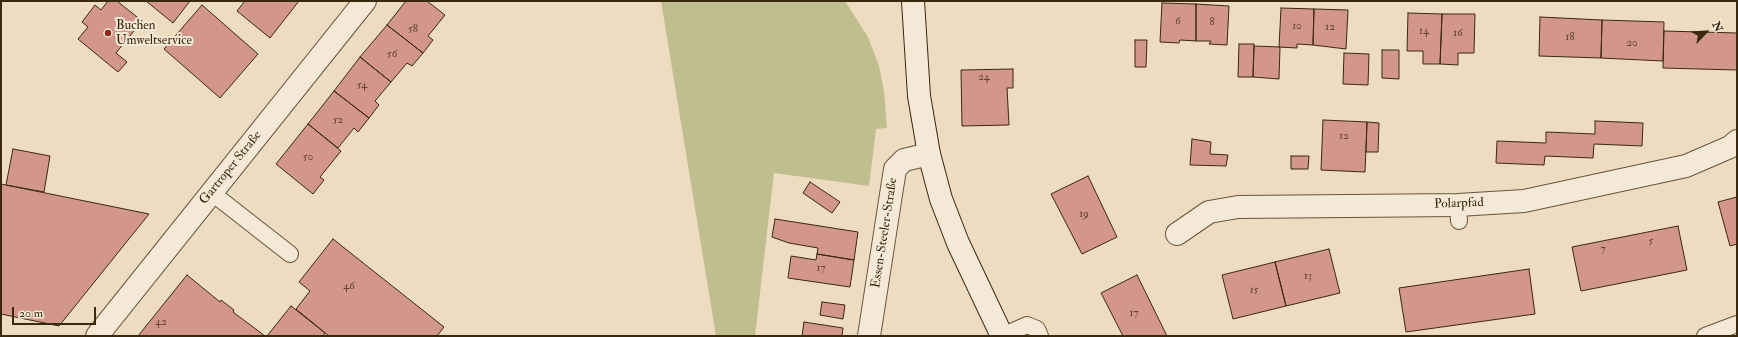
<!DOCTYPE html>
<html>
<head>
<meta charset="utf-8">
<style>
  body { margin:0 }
  #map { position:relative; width:1738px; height:337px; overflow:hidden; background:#eedcc1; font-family:"IM FELL Double Pica",serif }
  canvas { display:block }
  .frame { position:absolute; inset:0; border:2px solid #3a280d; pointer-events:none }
  .north { position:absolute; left:1686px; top:12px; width:40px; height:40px; -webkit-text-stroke:3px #f4e8d7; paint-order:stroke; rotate:65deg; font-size:11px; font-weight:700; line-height:16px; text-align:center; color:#3a280d }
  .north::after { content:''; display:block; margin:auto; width:14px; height:18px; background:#3a280d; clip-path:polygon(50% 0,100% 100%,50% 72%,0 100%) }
  .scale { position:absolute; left:12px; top:307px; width:84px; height:18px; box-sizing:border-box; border:2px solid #3a280d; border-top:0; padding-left:5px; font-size:12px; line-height:14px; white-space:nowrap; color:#3a280d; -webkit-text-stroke:3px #f4e8d7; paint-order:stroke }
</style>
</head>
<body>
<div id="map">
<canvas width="1738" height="337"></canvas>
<div class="frame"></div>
<div class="north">N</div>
<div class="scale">20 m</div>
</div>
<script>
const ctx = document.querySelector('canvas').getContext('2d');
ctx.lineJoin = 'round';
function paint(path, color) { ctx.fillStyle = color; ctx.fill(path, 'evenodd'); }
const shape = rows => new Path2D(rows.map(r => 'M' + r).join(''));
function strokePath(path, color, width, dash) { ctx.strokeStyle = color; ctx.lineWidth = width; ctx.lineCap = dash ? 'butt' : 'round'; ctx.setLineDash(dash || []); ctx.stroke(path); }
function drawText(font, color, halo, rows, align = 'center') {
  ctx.font = font + ' "IM FELL Double Pica",serif'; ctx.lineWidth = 4; ctx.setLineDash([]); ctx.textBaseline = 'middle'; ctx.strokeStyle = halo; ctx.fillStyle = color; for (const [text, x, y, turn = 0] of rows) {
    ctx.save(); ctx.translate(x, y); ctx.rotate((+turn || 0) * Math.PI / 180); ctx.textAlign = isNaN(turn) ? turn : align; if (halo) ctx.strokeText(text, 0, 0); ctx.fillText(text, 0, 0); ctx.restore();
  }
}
paint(shape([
  [661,1,845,1,868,37,879,66,884,91,887,128,876,129,869,186,774,173,755,336,716,336]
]), '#bfbe8e');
const building = shape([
  [108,1,117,1,142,21,116,53,127,62,118,72,78,39,88,27,82,22,95,5,101,10,108,1],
  [146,1,190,1,173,23,146,1],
  [245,1,299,1,270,38,237,11,245,1],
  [406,1,427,1,445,15,428,36,433,40,423,53,387,25,406,1],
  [1162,3,1196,4,1196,41,1180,40,1179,43,1160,42,1162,3],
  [1196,4,1229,6,1227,45,1209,44,1211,41,1196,41,1196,4],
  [202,5,258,54,220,98,164,49,202,5],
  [1281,8,1314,9,1313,45,1297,44,1297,48,1279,47,1281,8],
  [1314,9,1348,10,1346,49,1313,45,1314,9],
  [1408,13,1442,14,1440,64,1423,64,1423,51,1407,51,1408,13],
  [1442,14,1475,14,1474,53,1458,53,1458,65,1440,64,1442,14],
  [1540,17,1602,20,1601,58,1539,56,1540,17],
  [1602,20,1664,22,1663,61,1601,58,1602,20],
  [387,25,423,53,412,66,407,63,391,82,360,57,387,25],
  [1664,31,1737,33,1737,70,1663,68,1664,31],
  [1135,40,1147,40,1146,67,1135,67,1135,40],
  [1239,44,1254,44,1253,77,1238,77,1239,44],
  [1254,46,1280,47,1279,79,1253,77,1254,46],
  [1382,50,1399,50,1399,79,1382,78,1382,50],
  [1344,53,1369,54,1368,85,1343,84,1344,53],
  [360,57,391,82,375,101,379,105,369,118,334,91,360,57],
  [1013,69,1013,88,1007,88,1009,125,962,126,961,70,1013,69],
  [334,91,369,118,358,132,354,128,338,148,308,124,334,91],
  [1323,120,1367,122,1365,172,1321,170,1323,120],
  [1595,121,1643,123,1642,146,1594,144,1593,158,1545,156,1544,165,1496,163,1497,141,1546,143,1546,132,1595,134,1595,121],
  [1367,122,1379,123,1378,152,1366,152,1367,122],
  [308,124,341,151,320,177,324,180,313,194,276,164,308,124],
  [1192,139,1211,142,1210,154,1228,155,1226,166,1190,165,1192,139],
  [13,149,50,156,44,192,6,185,13,149],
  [1291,156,1309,156,1308,169,1291,169,1291,156],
  [1088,176,1117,237,1082,254,1051,194,1088,176],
  [810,182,840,202,832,213,803,193,810,182],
  [1,184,149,214,59,326,1,314,1,184],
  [1737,197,1737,244,1730,246,1718,202,1737,197],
  [775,219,858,232,854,260,817,254,818,248,789,243,772,237,775,219],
  [1678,226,1687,270,1581,291,1572,247,1678,226],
  [333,239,444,327,437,336,329,336,296,309,310,291,299,282,333,239],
  [1329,249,1340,293,1286,306,1275,262,1329,249],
  [817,254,854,260,850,287,788,278,791,256,816,260,817,254],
  [1275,262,1286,306,1233,319,1222,275,1275,262],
  [1529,269,1535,314,1406,332,1399,288,1529,269],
  [187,275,220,302,221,300,234,310,233,312,265,336,138,336,187,275],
  [1137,275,1167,336,1123,336,1101,293,1137,275],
  [822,302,845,305,843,319,820,315,822,302],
  [291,306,325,333,323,336,267,336,291,306],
  [804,322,843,328,842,336,802,336,804,322]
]);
paint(building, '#d3968b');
strokePath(building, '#3a280d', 1);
const service = shape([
  [212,193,290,254],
  [1458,205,1459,221],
  [1002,336,1027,325,1037,329,1040,336],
  [1705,336,1737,324]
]);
const minor = shape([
  [1177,234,1209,212,1238,207,1458,205,1524,201,1686,166,1730,147,1737,141],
  [97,336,365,1],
  [869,336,895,169,904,160,929,154]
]);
const secondary = shape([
  [913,1,919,96,929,154,941,199,958,243,1002,336]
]);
strokePath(service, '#67553a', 18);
strokePath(minor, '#67553a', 24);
strokePath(secondary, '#3a280d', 24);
strokePath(service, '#f4e8d7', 16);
strokePath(minor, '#f4e8d7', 22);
strokePath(secondary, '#f4e8d7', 22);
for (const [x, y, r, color] of [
  [108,33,4,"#8f2418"]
]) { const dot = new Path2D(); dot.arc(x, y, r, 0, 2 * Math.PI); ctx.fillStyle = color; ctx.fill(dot); strokePath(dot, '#f4e8d7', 1.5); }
drawText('11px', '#60442c', null, [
  ["6",1178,22],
  ["8",1212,23],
  ["10",1297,27],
  ["12",1330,28],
  ["58",413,30],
  ["14",1424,32],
  ["16",1458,34],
  ["18",1570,38],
  ["20",1632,44],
  ["56",392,55],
  ["24",984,78],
  ["54",362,86],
  ["52",338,121],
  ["12",1344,137],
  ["50",308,158],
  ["19",1084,215],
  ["5",1651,242],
  ["7",1603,250],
  ["17",821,269],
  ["13",1308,277],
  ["46",349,287],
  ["15",1254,291],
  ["17",1134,314],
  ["42",161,323]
]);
drawText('13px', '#3a280d', '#f4e8d7', [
  ["Buchen",116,26],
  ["Umweltservice",116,41]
], 'left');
drawText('13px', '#3a280d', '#f4e8d7', [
  ["Gartroper Straße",231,168,-51],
  ["Polarpfad",1459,204,-2],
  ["Essen-Steeler-Straße",885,233,-81]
]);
</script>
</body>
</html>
